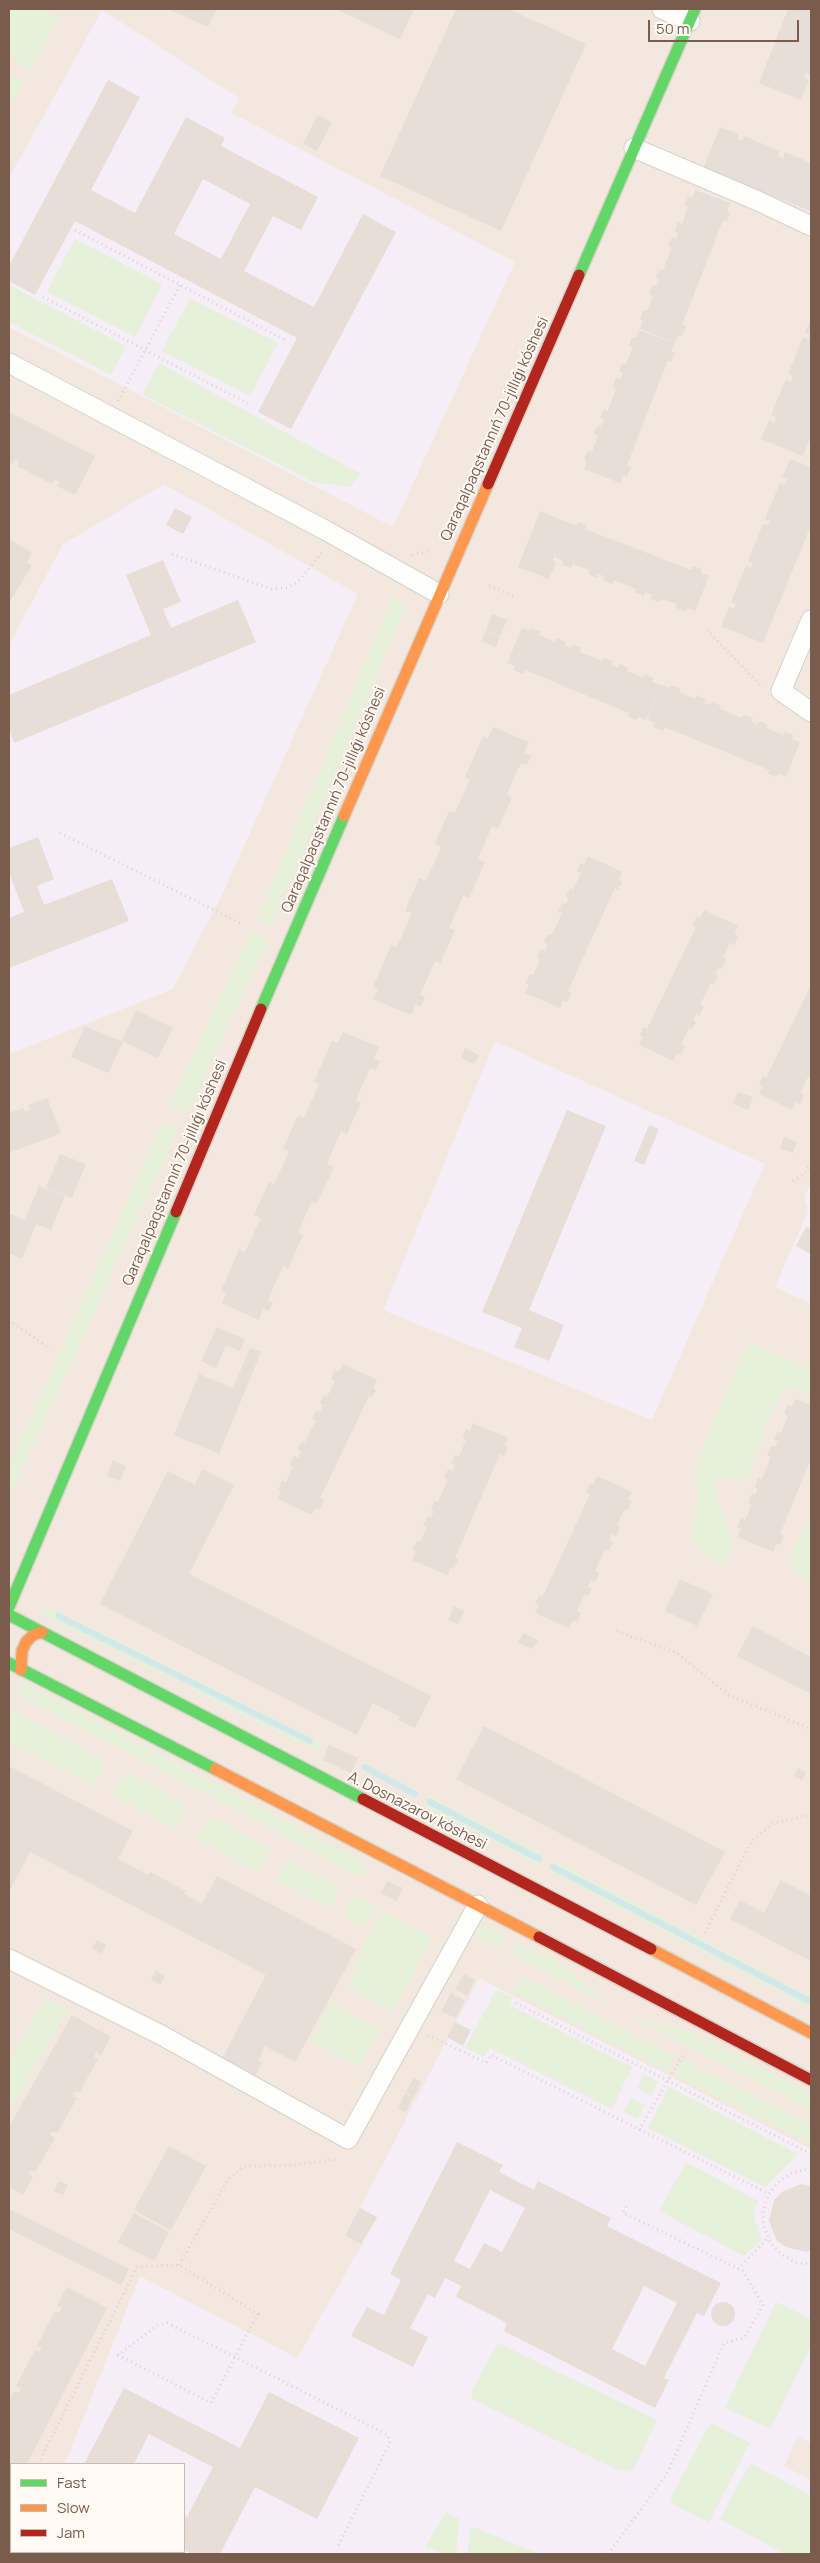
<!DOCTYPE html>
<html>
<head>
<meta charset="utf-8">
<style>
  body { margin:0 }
  #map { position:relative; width:820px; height:2563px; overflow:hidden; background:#f9f5f0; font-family:Manrope,sans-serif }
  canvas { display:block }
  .frame { position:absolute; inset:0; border:10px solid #7a5c4d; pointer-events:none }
  .legend { position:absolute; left:10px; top:2463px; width:175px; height:90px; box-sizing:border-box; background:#fffaf3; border:1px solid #cabbb1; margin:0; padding:6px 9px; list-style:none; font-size:15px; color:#7a5c4d }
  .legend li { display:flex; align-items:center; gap:10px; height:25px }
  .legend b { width:25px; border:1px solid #cabbb1 }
  .scale { position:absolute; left:648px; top:20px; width:151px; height:22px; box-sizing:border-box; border:2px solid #7a5c4d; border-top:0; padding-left:6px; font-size:15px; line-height:18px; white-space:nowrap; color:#7a5c4d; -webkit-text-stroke:4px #fffaf3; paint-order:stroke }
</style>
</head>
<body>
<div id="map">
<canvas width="820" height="2563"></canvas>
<div class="frame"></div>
<ul class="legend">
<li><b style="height:6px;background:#63d668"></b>Fast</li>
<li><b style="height:6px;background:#ff974d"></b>Slow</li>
<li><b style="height:6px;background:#b3261e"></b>Jam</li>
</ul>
<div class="scale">50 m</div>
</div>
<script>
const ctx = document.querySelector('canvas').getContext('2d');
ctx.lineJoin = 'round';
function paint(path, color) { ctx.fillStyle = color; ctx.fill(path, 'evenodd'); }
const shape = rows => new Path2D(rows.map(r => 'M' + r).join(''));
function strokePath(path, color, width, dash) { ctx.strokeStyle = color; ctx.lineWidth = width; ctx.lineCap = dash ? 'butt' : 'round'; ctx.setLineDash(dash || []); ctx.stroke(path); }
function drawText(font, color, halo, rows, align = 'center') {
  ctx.font = font + ' Manrope,sans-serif'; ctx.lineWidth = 4; ctx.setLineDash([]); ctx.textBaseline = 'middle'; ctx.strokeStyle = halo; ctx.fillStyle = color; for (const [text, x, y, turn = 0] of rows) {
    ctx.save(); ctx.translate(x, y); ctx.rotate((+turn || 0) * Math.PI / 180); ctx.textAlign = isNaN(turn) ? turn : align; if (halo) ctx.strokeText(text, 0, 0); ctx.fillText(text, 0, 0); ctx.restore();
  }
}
paint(shape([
  [9,9,811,9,811,2554,9,2554],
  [11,2464,184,2464,184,2552,11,2552]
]), '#f2e8de');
paint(shape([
  [102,10,239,98,232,113,515,262,393,527,9,327,9,178],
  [164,484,358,594,222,895,173,989,9,1054,9,645,63,544],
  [495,1041,765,1164,652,1420,383,1310],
  [811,1183,811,1304,775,1287,808,1211,804,1197],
  [479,1978,811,2149,811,2443,798,2437,784,2466,811,2480,811,2554,45,2554,45,2552,184,2552,184,2464,65,2464,140,2276,297,2358,377,2218,360,2208]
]), '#f6eef6');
paint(shape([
  [9,9,43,9,59,18,31,69,9,57],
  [9,74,24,82,9,109],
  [75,239,162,284,135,337,47,292],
  [9,285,126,346,111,375,9,322],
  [190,298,278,343,250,396,162,351],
  [159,363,361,474,350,487,313,482,143,395],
  [393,597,407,603,272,925,257,919],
  [251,931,269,939,187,1114,169,1107],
  [163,1121,179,1128,9,1499,9,1465],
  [748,1342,811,1369,811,1395,790,1387,781,1394,764,1429,759,1449,748,1476,740,1482,717,1475,716,1496,730,1534,731,1551,723,1564,703,1554,691,1537,699,1489,694,1470],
  [811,1511,811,1579,805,1579,791,1568,794,1550],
  [46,1606,175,1669,170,1678,42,1615],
  [194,1679,322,1743,318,1752,190,1689],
  [24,1682,362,1861,365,1868,361,1877,17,1694],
  [9,1709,102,1758,104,1766,95,1786,9,1743],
  [130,1773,183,1802,185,1810,177,1830,112,1795,122,1776],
  [429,1795,542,1853,536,1863,424,1806],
  [214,1818,270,1849,258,1872,196,1838,207,1821],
  [288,1860,341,1888,330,1908,277,1880],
  [556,1861,811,1997,807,2007,550,1871],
  [355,1895,376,1907,364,1928,343,1916],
  [382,1910,433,1938,393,2012,347,1987,358,1967,353,1964],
  [481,1924,506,1937,500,1948,475,1936],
  [516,1941,562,1964,608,2005,510,1953],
  [521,1976,675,2056,667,2072,513,1992],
  [496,1990,513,1998,510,2005,632,2067,612,2109,490,2048,484,2057,465,2048],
  [45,1998,68,2009,9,2112,9,2061],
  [331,2003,380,2030,358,2067,311,2040],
  [633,2018,693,2032,811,2094,811,2110],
  [684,2060,811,2124,811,2145,675,2076],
  [644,2074,658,2082,651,2096,637,2088],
  [669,2087,798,2154,765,2187,648,2128],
  [631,2098,645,2105,637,2119,623,2112],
  [686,2162,758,2201,753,2212,761,2240,744,2256,659,2211],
  [776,2302,811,2319,811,2345,771,2429,725,2408],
  [498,2343,657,2420,632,2472,615,2469,472,2399,471,2392],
  [710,2423,750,2443,709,2522,669,2502],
  [750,2463,811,2496,811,2554,785,2554,720,2519],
  [446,2512,459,2519,456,2554,444,2554,425,2547],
  [471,2526,540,2554,467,2554]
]), '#e7f0db');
strokePath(shape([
  [58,1616,310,1741],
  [364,1767,415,1794],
  [430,1802,539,1859],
  [553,1867,807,2000]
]), '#d0e8ea', 6);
paint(shape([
  [169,9,217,9,208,27],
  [336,9,414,9,400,39],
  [456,9,508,9,586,44,501,231,380,176],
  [788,9,811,9,811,73,810,75,806,73,804,78,809,80,801,100,759,83],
  [108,80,140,97,91,190,135,213,186,117,225,138,221,146,318,197,301,230,273,216,244,271,314,307,363,214,396,232,291,429,258,412,297,338,75,221,35,295,9,281,9,266],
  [203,179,250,204,221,259,174,234],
  [318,115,332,123,317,151,303,144],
  [720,127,739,134,737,139,742,141,744,136,780,151,778,156,783,158,785,152,811,163,811,211,703,169],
  [695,190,730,203,727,211,730,213,727,221,723,220,685,317,682,325,686,326,682,336,678,335,675,343,640,329,643,321,640,319,643,310,647,311,653,296,649,294,653,285,657,286,660,279,656,278,660,269,663,270,672,248,668,246,672,237,676,239,678,232,675,231,678,222,682,224,688,207,685,205,688,196,692,198],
  [811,318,811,436,803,456,761,439,769,420,774,423,776,417,771,415,786,379,791,382,793,376,788,374,803,337,808,339,810,335,805,333],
  [639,330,674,343,671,352,675,353,671,362,668,360,627,465,631,467,627,477,623,475,620,483,584,469,587,461,584,460,588,450,592,452,598,436,594,434,598,425,601,426,604,420,600,418,604,409,608,411,616,388,613,387,616,377,620,379,623,373,619,371,622,363,626,364,633,347,629,346,632,337,636,338],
  [9,412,95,456,75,495,57,486,59,482,54,479,52,484,17,466,19,461,15,459,12,464,9,462],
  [790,459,811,467,811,525,763,643,721,626,729,607,734,609,735,606,736,604,731,602,746,566,751,568,753,563,748,561,763,524,768,525,770,521,765,519,780,483,784,485,786,482,787,479,782,478],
  [175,508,192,517,183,534,166,525],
  [540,511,577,526,578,522,587,525,585,529,691,570,693,566,702,569,701,573,709,576,695,611,687,608,686,612,676,608,677,604,661,599,660,602,650,599,652,595,645,592,644,596,635,592,636,589,614,580,612,584,603,580,604,576,598,574,596,578,588,574,589,570,573,564,571,568,562,565,563,561,555,557,559,544,553,560,556,562,549,579,518,567],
  [9,539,32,553,27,562,32,565,9,603],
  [163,560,181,602,163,609,171,628,238,600,256,642,14,743,9,729,9,695,151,635,126,575],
  [492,614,507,620,500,636,486,630],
  [522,628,530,631,531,628,541,632,539,635,555,642,556,638,566,642,564,646,571,648,572,645,581,648,580,652,602,661,604,658,613,661,612,665,618,668,619,664,628,668,627,671,643,678,644,674,654,678,652,682,661,685,646,720,638,717,636,720,628,716,629,713,525,670,523,674,513,670,515,666,507,663],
  [486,631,500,637,496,647,481,641],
  [661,685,669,688,671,685,681,689,679,692,695,699,696,695,706,699,704,703,711,705,712,702,721,706,720,709,742,718,744,715,753,718,751,722,758,725,759,721,768,725,766,728,783,735,784,731,793,735,792,739,800,742,786,777,778,773,776,777,768,774,769,770,665,727,663,731,653,727,655,723,647,720],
  [493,727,529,742,524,753,531,756,527,765,521,763,518,769,507,794,512,797,498,829,492,826,478,859,485,862,469,898,463,896,460,903,449,928,455,930,440,964,435,961,420,995,425,998,421,1006,416,1004,411,1015,373,999,378,989,373,987,391,945,397,947,412,913,405,911,419,878,426,881,441,847,435,844,449,811,455,813,470,779,465,777,483,736,488,739],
  [38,837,54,879,37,886,44,905,112,879,129,921,9,968,9,918,24,912,9,872,9,848],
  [588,856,622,872,619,880,622,882,618,890,615,888,591,940,568,991,571,993,567,1002,563,1000,560,1008,525,993,529,985,525,983,530,974,533,975,540,960,537,958,541,949,545,951,548,944,544,942,548,934,552,935,562,913,558,912,562,903,566,904,569,898,566,896,570,888,573,890,581,873,577,872,581,863,584,865],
  [704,910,738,926,734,934,738,936,734,945,730,943,723,958,726,960,722,969,718,968,715,974,718,976,714,985,711,983,700,1005,704,1006,699,1016,696,1014,693,1020,696,1022,692,1030,689,1028,681,1044,685,1046,680,1055,677,1053,673,1061,639,1045,643,1037,640,1035,643,1027,647,1029,696,927,692,925,697,916,700,918],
  [811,985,811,1079,808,1077,800,1093,804,1095,800,1104,796,1102,792,1110,759,1094,762,1086,759,1084,763,1076,766,1078],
  [136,1010,173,1028,158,1058,122,1041],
  [85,1026,123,1042,108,1073,71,1057],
  [343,1032,379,1047,374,1058,380,1061,376,1070,370,1068,356,1100,361,1102,347,1134,341,1131,327,1164,334,1167,317,1203,312,1201,309,1207,298,1232,303,1235,288,1269,283,1266,268,1300,273,1302,269,1311,263,1308,259,1320,222,1303,226,1293,221,1291,239,1249,245,1252,261,1218,254,1215,269,1182,274,1185,289,1151,283,1149,298,1115,304,1118,319,1084,314,1082,332,1041,338,1043],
  [465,1048,479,1055,474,1064,461,1058],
  [738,1092,753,1097,748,1110,733,1104],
  [47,1098,61,1133,9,1153,9,1113,23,1108,25,1112,27,1111,30,1110,28,1105],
  [567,1110,606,1126,529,1310,564,1325,549,1361,514,1347,522,1328,482,1312],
  [649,1125,659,1129,644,1165,634,1161],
  [784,1137,797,1142,793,1153,780,1148],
  [60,1154,86,1164,72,1198,46,1188],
  [39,1186,65,1196,51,1230,36,1224,22,1259,9,1253,9,1217,10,1214,25,1220],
  [806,1227,811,1229,811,1254,796,1246],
  [217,1327,245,1339,240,1351,226,1345,216,1368,201,1361],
  [250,1348,261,1352,219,1454,174,1435,199,1374,233,1388],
  [343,1364,377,1380,373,1388,376,1390,372,1398,369,1396,320,1498,324,1500,319,1510,315,1508,312,1515,278,1499,281,1491,278,1490,282,1480,286,1482,293,1467,290,1465,294,1456,298,1458,301,1451,297,1449,302,1441,305,1442,316,1420,312,1419,316,1410,320,1412,323,1405,320,1403,324,1395,327,1397,335,1381,331,1379,335,1370,339,1372],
  [795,1399,811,1405,811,1458,780,1534,784,1536,780,1545,776,1544,773,1552,738,1537,741,1529,737,1528,741,1518,745,1520,752,1504,748,1503,752,1493,755,1495,758,1488,755,1487,758,1478,762,1479,771,1457,767,1455,771,1446,775,1447,778,1441,774,1440,778,1431,781,1433,788,1416,784,1414,788,1405,792,1407],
  [473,1423,508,1438,504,1446,508,1447,504,1456,500,1454,455,1558,458,1559,454,1569,450,1567,447,1575,412,1560,416,1552,412,1550,417,1541,420,1542,427,1527,423,1525,428,1516,431,1517,434,1511,431,1510,434,1501,438,1502,448,1480,444,1478,448,1469,452,1471,455,1465,451,1463,455,1455,459,1456,466,1440,462,1438,466,1429,470,1431],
  [113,1460,126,1466,120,1481,107,1476],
  [202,1469,234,1485,189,1574,431,1696,415,1728,398,1720,400,1717,373,1703,357,1735,100,1604,168,1471,195,1485],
  [597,1476,632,1492,628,1500,632,1501,627,1511,624,1510,617,1525,620,1526,616,1536,612,1534,609,1540,613,1542,609,1551,605,1549,595,1571,599,1573,595,1582,591,1580,588,1587,592,1588,588,1596,584,1595,577,1611,581,1613,577,1622,573,1620,569,1628,535,1613,539,1605,535,1603,539,1595,543,1596,590,1494,586,1492,590,1483,594,1484],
  [680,1579,713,1594,697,1626,665,1611],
  [454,1606,464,1611,458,1624,448,1620],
  [753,1626,811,1657,811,1694,737,1656],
  [524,1633,538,1640,532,1649,518,1642],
  [484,1726,725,1852,696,1905,456,1779],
  [329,1745,358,1758,351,1773,323,1760],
  [9,1766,133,1831,118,1859,148,1875,150,1872,186,1891,184,1894,202,1904,217,1876,356,1949,295,2062,265,2046,258,2061,262,2063,253,2080,220,2063,266,1975,30,1852,9,1892],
  [798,1768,806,1772,802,1780,794,1776],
  [781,1880,811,1896,811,1961,730,1919,740,1900,764,1913],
  [387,1881,403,1888,397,1901,381,1893],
  [97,1940,106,1945,102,1954,92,1948],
  [156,1970,165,1976,160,1985,151,1979],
  [464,1974,475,1980,467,1996,455,1989],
  [451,1993,465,2001,455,2018,441,2011],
  [72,2015,111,2037,101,2055,96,2052,94,2057,98,2059,79,2093,75,2091,72,2096,77,2098,57,2133,53,2131,50,2135,55,2138,35,2172,31,2170,28,2174,33,2177,23,2195,9,2187,9,2127],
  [455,2022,471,2030,463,2046,447,2037],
  [414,2078,421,2082,414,2097,406,2092],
  [405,2093,413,2097,406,2112,398,2108],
  [457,2142,503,2165,499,2172,534,2190,538,2181,611,2218,607,2226,721,2283,704,2316,697,2313,664,2378,669,2380,655,2408,504,2331,507,2323,456,2297,461,2286,445,2278,435,2298,428,2294,410,2328,428,2337,413,2367,351,2336,367,2307,384,2315,401,2280,390,2274],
  [490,2190,525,2208,502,2252,484,2243,470,2269,454,2261],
  [644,2286,677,2303,645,2366,612,2349],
  [169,2146,206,2166,171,2230,134,2210],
  [59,2181,68,2185,63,2195,54,2191],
  [801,2184,811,2186,811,2250,806,2252,786,2247,777,2241,769,2221,774,2200,782,2192],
  [360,2208,377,2217,361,2244,345,2235],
  [9,2209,129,2269,121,2285,9,2229],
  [134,2213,169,2232,154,2261,118,2242],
  [67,2287,107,2308,27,2464,15,2464,9,2461,9,2401,14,2391,19,2393,21,2388,16,2386,35,2350,39,2352,42,2348,37,2346,55,2311,59,2313,62,2308,57,2306],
  '711 2314a12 12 0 1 1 24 0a12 12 0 1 1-24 0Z',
  [124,2388,240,2448,269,2392,359,2438,317,2519,255,2487,220,2554,192,2554,184,2550,184,2515,187,2517,213,2467,149,2434,134,2464,84,2464]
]), '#e6ded7');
const street = shape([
  [662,9,690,21],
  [634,148,758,201,811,226],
  [9,363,325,530,439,594],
  [811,620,781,691,811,712],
  [9,1959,161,2035,348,2139,478,1905]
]);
const fast = shape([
  [579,275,695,9],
  [261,1009,344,816],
  [9,1607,176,1212],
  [9,1615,363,1799],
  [9,1663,215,1769]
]);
const slow = shape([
  [344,816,488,484],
  [21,1670,22,1651,26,1642,33,1635,42,1632],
  [215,1769,539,1937],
  [651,1949,811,2033]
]);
const jam = shape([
  [488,484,579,275],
  [176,1212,261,1009],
  [363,1799,651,1949],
  [539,1937,811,2080]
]);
strokePath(street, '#d7d1cb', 21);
strokePath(fast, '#d9d2cb', 14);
strokePath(slow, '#d9d2cb', 14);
strokePath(jam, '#d9d2cb', 14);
strokePath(shape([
  [75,230,285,340],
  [43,297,251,405],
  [118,401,180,285],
  [172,554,271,589,286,588,297,583,324,550],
  [412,555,430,551],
  [489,586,517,597],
  [707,630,760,685],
  [60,833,242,924],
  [793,1181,805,1173,811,1163],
  [9,1320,50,1349],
  [617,1631,677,1653,729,1695,811,1729],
  [705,1933,751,1842,773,1823,811,1815],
  [516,2003,811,2154],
  [428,2035,486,2063,491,2055,769,2194],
  [639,2130,684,2053],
  [811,2169,793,2172,779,2181,769,2194,763,2210,764,2226,770,2242,781,2254,795,2262,811,2265],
  [179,2265,228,2180,244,2166,296,2165,338,2159],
  [738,2269,768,2238],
  [38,2464,137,2267,179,2265,258,2314,248,2332,235,2357,211,2403,118,2355,159,2324,167,2323,235,2357,388,2435,390,2443,338,2546],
  [608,2554,667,2474,724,2343,744,2338,763,2305,743,2271,623,2213,628,2203]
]), '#dcd5d0', 3, [1, 4]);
strokePath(street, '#fefefd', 19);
strokePath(fast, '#63d668', 11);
strokePath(slow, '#ff974d', 11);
strokePath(jam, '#b3261e', 11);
drawText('15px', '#7a5c4d', '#fffaf3', [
  ["Qaraqalpaqstannıń 70-jıllıǵı kóshesi",495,429,-66],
  ["Qaraqalpaqstannıń 70-jıllıǵı kóshesi",334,800,-67],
  ["Qaraqalpaqstannıń 70-jıllıǵı kóshesi",175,1173,-67],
  ["A. Dosnazarov kóshesi",417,1811,27]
]);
</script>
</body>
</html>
